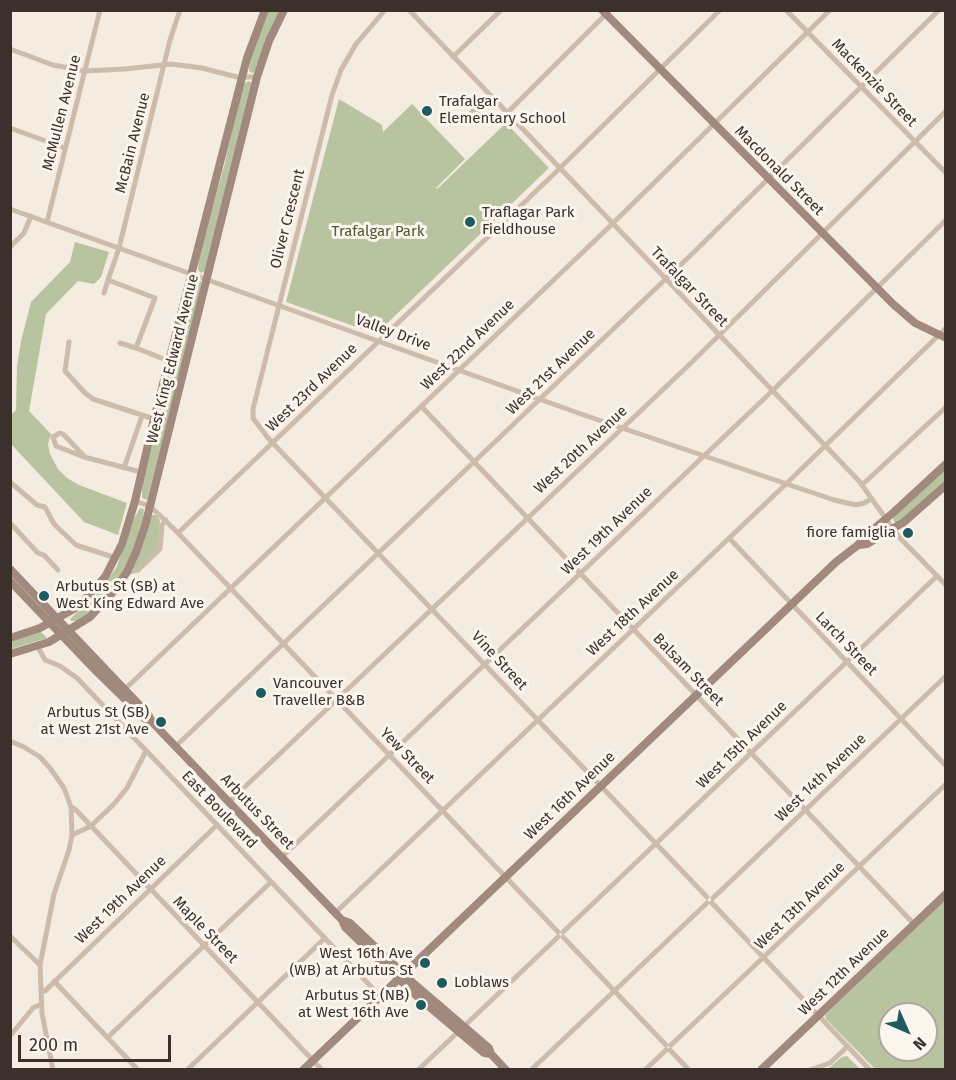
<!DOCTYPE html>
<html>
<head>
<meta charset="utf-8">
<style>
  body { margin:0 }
  #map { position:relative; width:956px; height:1080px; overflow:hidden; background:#f4ebe1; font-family:"Fira Sans",sans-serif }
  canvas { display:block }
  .frame { position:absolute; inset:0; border:12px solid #3b302b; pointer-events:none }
  .north { position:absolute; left:878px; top:1002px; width:60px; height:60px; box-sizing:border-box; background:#fbf5ee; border:2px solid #aea6a0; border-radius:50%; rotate:135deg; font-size:16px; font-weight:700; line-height:24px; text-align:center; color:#3b302b }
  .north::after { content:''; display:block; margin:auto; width:21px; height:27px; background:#1f5a5e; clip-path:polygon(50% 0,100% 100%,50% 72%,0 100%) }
  .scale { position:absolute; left:18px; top:1035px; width:153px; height:27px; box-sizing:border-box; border:3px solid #3b302b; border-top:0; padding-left:8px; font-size:18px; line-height:21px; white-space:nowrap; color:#3b302b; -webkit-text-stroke:4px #fbf5ee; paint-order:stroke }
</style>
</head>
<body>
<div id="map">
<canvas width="956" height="1080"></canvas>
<div class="frame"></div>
<div class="north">N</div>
<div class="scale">200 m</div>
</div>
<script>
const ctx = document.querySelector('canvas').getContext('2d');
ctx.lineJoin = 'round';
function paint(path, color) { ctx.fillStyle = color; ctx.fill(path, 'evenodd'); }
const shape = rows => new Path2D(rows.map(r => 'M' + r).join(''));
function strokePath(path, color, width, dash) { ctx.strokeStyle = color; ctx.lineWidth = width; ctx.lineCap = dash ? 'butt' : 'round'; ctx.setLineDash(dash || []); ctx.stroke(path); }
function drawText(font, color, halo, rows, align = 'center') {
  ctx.font = font + ' "Fira Sans",sans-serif'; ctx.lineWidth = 6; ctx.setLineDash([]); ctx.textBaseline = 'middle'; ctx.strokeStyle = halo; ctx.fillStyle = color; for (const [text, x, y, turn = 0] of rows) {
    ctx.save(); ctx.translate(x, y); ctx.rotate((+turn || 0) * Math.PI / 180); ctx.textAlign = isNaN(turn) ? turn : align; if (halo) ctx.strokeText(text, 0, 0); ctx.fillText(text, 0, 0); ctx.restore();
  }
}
paint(shape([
  [269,11,280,11,255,72,252,73,249,71,250,58],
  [249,81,252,83,211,253,205,271,201,273,198,270,199,255,225,163,239,99,245,83],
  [339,99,382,125,383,132,412,104,465,159,436,188,437,189,506,123,549,168,376,334,286,302],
  [476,104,486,114,475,126,465,116],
  [75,242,109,252,101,277,94,284,78,281,46,314,29,411,51,434,48,444,50,454,58,469,67,478,79,485,127,503,118,535,84,522,11,444,11,415,16,410,17,366,21,341,31,302,70,262],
  [196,280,201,281,201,284,198,303,147,500,142,498,142,485,190,295],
  [945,468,945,481,913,512,896,523,894,522,893,517],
  [140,508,144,509,142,525,130,561,118,581,89,614,79,621,71,621,70,619,95,596,111,575,117,566,131,524],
  [152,515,156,515,160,520,158,549,136,569,132,568],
  [40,631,47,638,11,649,10,641],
  [945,900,945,1069,875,1069,826,1019,825,1015],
  [890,1014,926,1014,926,1050,890,1050],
  [847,1056,860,1069,828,1069,842,1057]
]), '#b8c4a0');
strokePath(shape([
  [385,10,356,44,341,70,332,95,253,409,253,418,268,438,707,897],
  [409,10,859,481,899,537,946,585],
  [786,10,946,173],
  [10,49,53,65,85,71,125,69,171,64,202,68,237,77,257,77],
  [453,57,501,10],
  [507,113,610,10],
  [10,128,65,148],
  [10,209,581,414,834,500,856,505,864,503,871,499],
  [47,222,100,10],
  [10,247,24,233,31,216],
  [104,293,108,280],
  [69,342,65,371,85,393,93,399,154,419],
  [120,343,136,348],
  [169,361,136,348,155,298,108,280,119,248,170,40,180,10],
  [421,406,914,924],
  [84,456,63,434,60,433,53,437,56,446,84,457,141,472],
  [124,468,142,416],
  [10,482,37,505,45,507,54,524,76,545,116,558],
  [862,485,946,407],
  [135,501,150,506,178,533,558,932],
  [10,523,38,553,44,555,58,570],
  [178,533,556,172,720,10],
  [729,538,946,766],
  [127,572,138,570,160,549,162,525,166,520],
  [38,647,45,660,60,666,77,678,380,996],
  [122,692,607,229,830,10],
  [10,741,24,747,40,757,50,768,64,788,71,807,72,835,69,850,54,894,40,965,42,1013,53,1070],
  [176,746,693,253,939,10],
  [229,802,692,362,946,111],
  [71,807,76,810,322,1070],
  [72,835,91,826,114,804,127,788,146,751],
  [282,857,768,395,946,220],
  [713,898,946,676],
  [712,903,870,1070],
  [335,913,787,483,946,328],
  [563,932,937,576],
  [10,936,40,965],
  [563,937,666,1045],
  [54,981,138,1070],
  [41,991,45,991,49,987,217,825],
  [10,1036,33,1008,41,1004],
  [108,1037,271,882],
  [671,1045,946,784],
  [670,1050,689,1070],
  [187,1070,325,938],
  [418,1070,558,937],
  [531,1070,707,903],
  [645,1070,666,1050],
  [810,1070,830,1063,848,1046]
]), '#cdbbac', 5);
strokePath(shape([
  [602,10,893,304,915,323,946,338],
  [858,545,863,538,894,512,946,464],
  [10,569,148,714,152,722,342,920,345,927,421,1000,484,1053,491,1054],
  [10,581,96,671,144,718,151,721],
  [10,638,40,628,79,606,105,577,122,544,135,501,154,419,247,58,265,10],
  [10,654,49,642,90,617,113,592,127,572,136,552,145,526,257,77,269,41,284,10],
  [342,920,350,923,412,982,489,1048,491,1054,506,1070],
  [303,1070,836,562,858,545,867,544,904,522,946,485],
  [761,1070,946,894]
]), '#a18a7d', 8);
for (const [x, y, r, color] of [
  [427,111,6,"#1f5a5e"],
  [470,222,6,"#1f5a5e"],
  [908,533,6,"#1f5a5e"],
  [44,596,6,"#1f5a5e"],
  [261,693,6,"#1f5a5e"],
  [161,722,6,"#1f5a5e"],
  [425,963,6,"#1f5a5e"],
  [442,983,6,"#1f5a5e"],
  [421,1005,6,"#1f5a5e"]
]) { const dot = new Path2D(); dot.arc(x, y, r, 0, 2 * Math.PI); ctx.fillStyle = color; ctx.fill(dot); strokePath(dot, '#fbf5ee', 2); }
drawText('15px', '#3b302b', '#fbf5ee', [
  ["Mackenzie Street",874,83,46],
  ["McMullen Avenue",62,113,-76],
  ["McBain Avenue",133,143,-76],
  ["Macdonald Street",779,171,45],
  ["Oliver Crescent",288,219,-76],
  ["Trafalgar Street",689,287,46],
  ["Valley Drive",393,333,20],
  ["West 22nd Avenue",468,345,-44],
  ["West King Edward Avenue",173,359,-76],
  ["West 21st Avenue",551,372,-44],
  ["West 23rd Avenue",312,388,-44],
  ["West 20th Avenue",581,450,-43],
  ["West 19th Avenue",607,531,-44],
  ["West 18th Avenue",633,613,-43],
  ["Larch Street",846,644,46],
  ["Vine Street",499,661,47],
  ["Balsam Street",688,670,46],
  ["West 15th Avenue",742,745,-44],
  ["Yew Street",407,756,46],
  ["West 14th Avenue",821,778,-44],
  ["West 16th Avenue",570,796,-44],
  ["East Boulevard",219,810,46],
  ["Arbutus Street",257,812,46],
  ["West 19th Avenue",121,900,-44],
  ["West 13th Avenue",800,906,-44],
  ["Maple Street",205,930,46],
  ["West 12th Avenue",844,972,-44]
]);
drawText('15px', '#3b302b', '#fbf5ee', [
  ["Trafalgar",439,102],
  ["Elementary School",439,119],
  ["Traflagar Park",482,213],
  ["Fieldhouse",482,230],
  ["fiore famiglia",896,533,"right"],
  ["Arbutus St (SB) at",56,587],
  ["West King Edward Ave",56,604],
  ["Vancouver",273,684],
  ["Traveller B&B",273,701],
  ["Arbutus St (SB)",149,713,"right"],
  ["at West 21st Ave",149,730,"right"],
  ["West 16th Ave",413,954,"right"],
  ["(WB) at Arbutus St",413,971,"right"],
  ["Loblaws",454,983],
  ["Arbutus St (NB)",409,996,"right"],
  ["at West 16th Ave",409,1013,"right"]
], 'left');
drawText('15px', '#4a5a2e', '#fbf5ee', [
  ["Trafalgar Park",378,232]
]);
</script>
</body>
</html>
